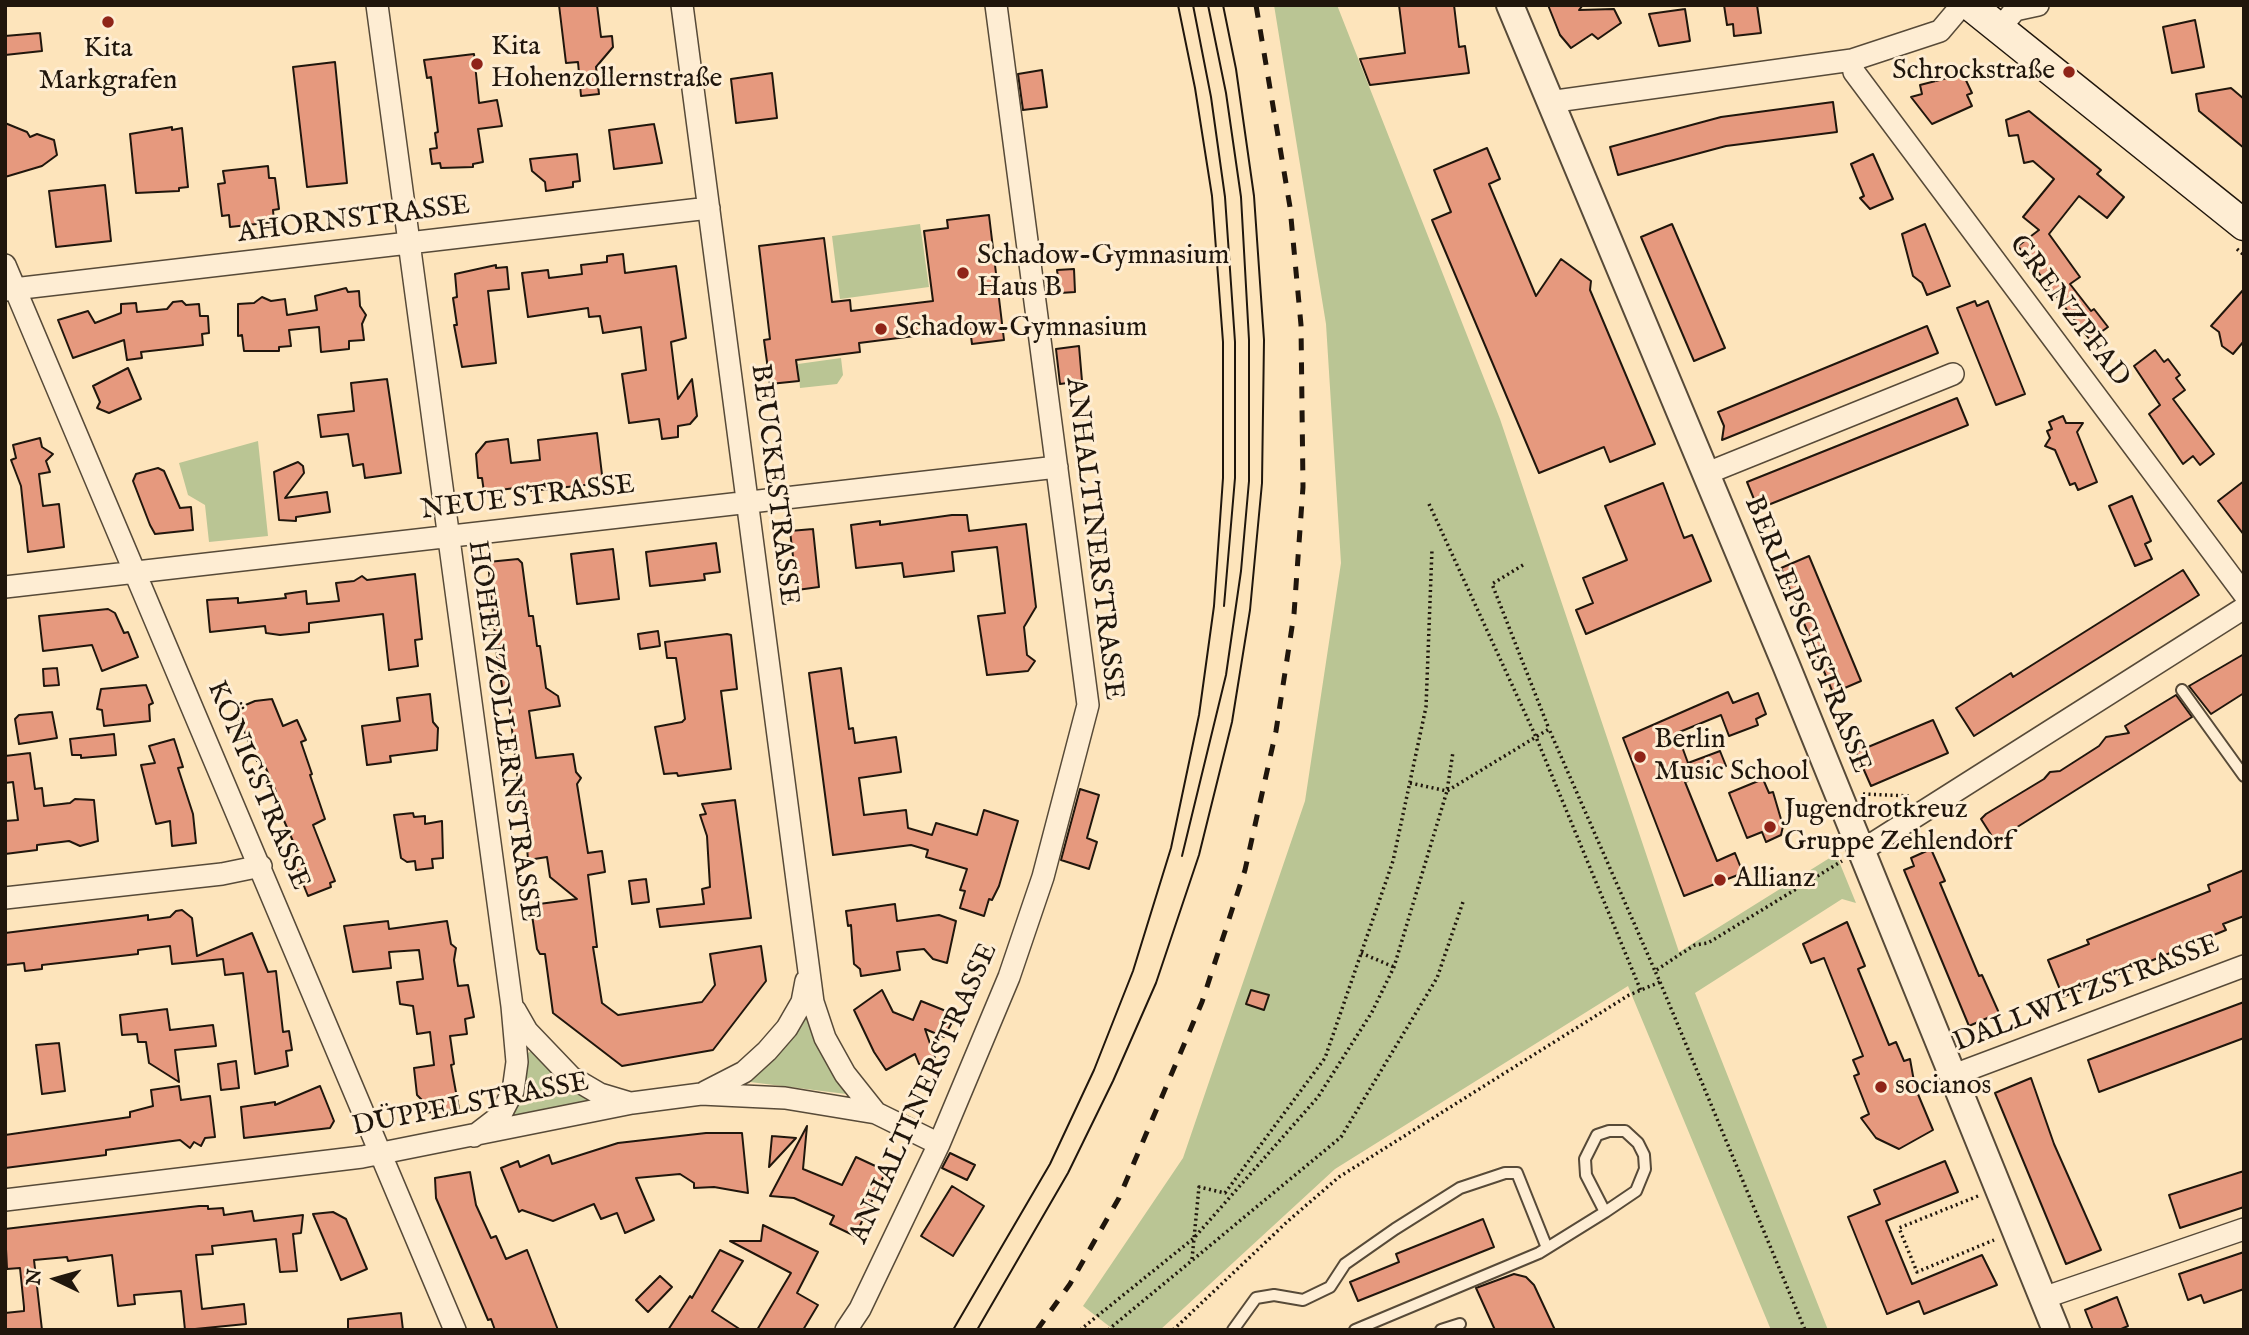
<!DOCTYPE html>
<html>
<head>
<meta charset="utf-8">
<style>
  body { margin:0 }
  #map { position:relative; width:2249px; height:1335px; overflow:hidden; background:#fde4bb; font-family:"IM FELL English",serif }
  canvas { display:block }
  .frame { position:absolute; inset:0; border:7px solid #20160c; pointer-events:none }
  .north { position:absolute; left:21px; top:1244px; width:70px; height:70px; -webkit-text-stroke:5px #feedd3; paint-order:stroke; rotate:275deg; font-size:19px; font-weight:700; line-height:28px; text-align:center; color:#20160c }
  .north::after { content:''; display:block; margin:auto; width:24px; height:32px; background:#20160c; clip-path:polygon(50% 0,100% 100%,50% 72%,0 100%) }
</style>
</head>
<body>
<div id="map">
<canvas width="2249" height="1335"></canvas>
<div class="frame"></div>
<div class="north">N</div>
</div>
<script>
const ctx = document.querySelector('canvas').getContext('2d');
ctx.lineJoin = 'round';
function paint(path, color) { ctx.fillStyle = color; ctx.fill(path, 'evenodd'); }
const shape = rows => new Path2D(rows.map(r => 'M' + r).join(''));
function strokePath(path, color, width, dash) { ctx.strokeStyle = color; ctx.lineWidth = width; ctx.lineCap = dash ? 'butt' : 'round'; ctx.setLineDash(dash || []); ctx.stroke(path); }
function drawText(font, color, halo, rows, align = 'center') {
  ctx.font = font + ' "IM FELL English",serif'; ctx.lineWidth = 6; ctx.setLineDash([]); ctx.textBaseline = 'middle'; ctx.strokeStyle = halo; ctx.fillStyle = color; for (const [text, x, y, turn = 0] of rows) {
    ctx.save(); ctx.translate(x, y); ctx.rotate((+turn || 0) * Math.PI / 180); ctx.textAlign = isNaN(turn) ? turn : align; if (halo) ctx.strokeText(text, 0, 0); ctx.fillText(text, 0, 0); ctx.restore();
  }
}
paint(shape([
  [1274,5,1337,5,1500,419,1679,952,1836,854,1856,903,1842,899,1695,993,1828,1330,1771,1330,1628,986,1335,1169,1160,1330,1114,1330,1083,1306,1183,1158,1305,801,1341,563,1326,324],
  [920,224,929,287,840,299,832,236],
  [841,358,843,375,837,384,800,388,798,364],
  [258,441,268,536,209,542,205,505,188,495,179,463],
  [804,1015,808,1017,822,1056,846,1094,750,1082,750,1078],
  [531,1051,558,1079,596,1100,513,1119,511,1116,526,1078,528,1053]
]), '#bac594');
const building = shape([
  [559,5,597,5,601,37,612,36,613,47,596,67,599,94,581,96,578,62,566,63,559,5],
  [1399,5,1454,5,1459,47,1465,46,1469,73,1370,85,1360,59,1405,53,1399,5],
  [1548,5,1583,5,1579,10,1614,9,1621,23,1598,39,1592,34,1571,48,1560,35,1548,5],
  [1724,5,1757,5,1761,33,1734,36,1733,24,1727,25,1724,5],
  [1685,9,1690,41,1659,46,1649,14,1685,9],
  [2195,20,2204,67,2172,73,2163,27,2195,20],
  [40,33,42,51,5,55,5,36,40,33],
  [474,54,479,103,497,100,502,126,478,129,483,162,473,164,473,167,441,168,440,163,432,164,430,149,437,148,435,133,438,132,431,77,427,78,424,60,474,54],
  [335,62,347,183,307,187,293,67,335,62],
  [1042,70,1047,107,1023,110,1018,74,1042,70],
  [772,73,777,118,736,123,731,79,772,73],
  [1963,74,1972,93,1967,95,1972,106,1932,124,1911,97,1922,94,1920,85,1963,74],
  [2231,88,2244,99,2244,148,2199,111,2196,94,2231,88],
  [1833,102,1837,132,1726,146,1618,175,1610,147,1721,117,1833,102],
  [2029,111,2101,170,2097,174,2124,197,2107,218,2079,196,2049,234,2080,277,2070,284,2091,311,2094,309,2108,327,2090,340,2018,246,2039,230,2023,217,2054,179,2033,161,2024,163,2018,135,2009,136,2006,120,2029,111],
  [5,123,27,132,30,137,37,134,54,140,57,155,42,166,5,177,5,123],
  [654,124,662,163,614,169,609,130,654,124],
  [172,127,172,130,182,128,188,187,179,188,179,191,136,193,130,134,172,127],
  [1487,148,1500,179,1489,184,1536,296,1561,259,1591,281,1590,290,1655,444,1610,462,1604,447,1539,473,1432,220,1451,212,1434,170,1487,148],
  [577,154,580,181,573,182,573,187,546,191,545,182,532,171,530,159,577,154],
  [1873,154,1893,199,1870,209,1860,198,1864,196,1851,164,1873,154],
  [268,166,269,178,275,178,279,209,273,210,274,222,230,227,229,215,222,216,218,184,225,183,223,171,268,166],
  [105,185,111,241,56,247,49,191,105,185],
  [989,215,1004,340,972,344,970,329,859,343,860,352,796,360,799,381,770,384,764,340,770,339,759,246,824,238,832,302,850,300,851,311,933,301,924,231,948,228,947,220,989,215],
  [1672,224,1725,348,1694,361,1641,237,1672,224],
  [1925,224,1950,286,1927,295,1922,283,1913,276,1902,234,1925,224],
  [623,254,625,273,676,266,686,338,671,342,678,399,692,379,697,416,690,424,678,426,678,437,662,439,659,419,629,423,622,374,646,370,641,327,603,333,600,316,589,317,588,308,528,317,522,273,548,270,549,278,582,274,581,265,607,262,607,256,623,254],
  [496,265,496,268,507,267,509,289,488,291,496,363,462,367,454,325,457,325,453,298,457,297,455,274,496,265],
  [1074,269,1075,292,1060,293,1057,270,1074,269],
  [346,288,348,292,359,291,360,306,366,315,362,324,364,340,349,341,349,349,321,352,319,327,289,330,291,346,279,347,279,351,244,351,242,335,238,336,238,304,254,303,262,297,271,301,285,299,287,315,317,310,315,296,346,288],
  [2244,289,2244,341,2233,354,2222,346,2219,332,2211,326,2244,289],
  [182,301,186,305,199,304,200,316,208,316,209,333,202,334,203,345,141,352,142,358,127,360,124,340,73,358,58,320,88,311,95,323,121,313,121,304,136,303,137,312,167,309,173,302,182,301],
  [1975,301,1977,306,1988,301,2025,394,1996,405,1957,308,1975,301],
  [1927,326,1938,353,1722,440,1724,426,1718,412,1927,326],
  [1079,346,1082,381,1060,384,1056,349,1079,346],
  [2155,350,2164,362,2168,359,2180,375,2176,378,2185,390,2173,399,2214,454,2200,465,2193,456,2183,464,2149,414,2160,405,2134,366,2155,350],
  [128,368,141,399,109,413,97,408,100,402,93,386,128,368],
  [387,379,401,473,365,478,363,464,353,466,348,434,321,437,318,415,354,411,351,383,387,379],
  [1957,398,1968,425,1758,509,1747,482,1957,398],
  [2063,416,2066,423,2083,423,2077,432,2097,482,2078,490,2075,483,2070,485,2055,450,2045,446,2050,438,2047,431,2052,429,2049,422,2063,416],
  [597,433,603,483,531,491,531,486,484,492,482,478,478,478,476,454,486,442,508,439,511,463,540,460,538,440,597,433],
  [40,438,42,447,53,454,46,461,50,472,39,474,43,506,59,504,64,547,28,552,21,486,11,460,16,458,13,445,40,438],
  [298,462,303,466,304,473,285,498,327,492,330,512,296,517,296,521,279,520,274,472,298,462],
  [158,468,164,471,180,508,191,507,193,530,155,534,150,525,133,481,136,474,158,468],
  [2244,481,2244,535,2218,501,2244,481],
  [1663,483,1684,538,1692,535,1711,581,1586,634,1576,610,1593,603,1583,578,1627,560,1605,506,1663,483],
  [2132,496,2151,541,2145,544,2152,559,2135,566,2109,506,2132,496],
  [952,515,967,515,969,531,1026,524,1036,607,1024,627,1027,655,1035,661,1028,671,987,675,978,616,1005,613,997,547,952,552,954,571,904,577,902,563,856,568,851,525,880,521,880,525,952,515],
  [813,529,819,587,797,590,790,531,813,529],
  [716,543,720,572,704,574,705,580,650,586,646,552,716,543],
  [613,549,619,599,577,604,571,554,613,549],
  [1809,556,1861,681,1833,693,1781,568,1809,556],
  [518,559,522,563,529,616,533,616,537,646,540,646,546,688,558,696,560,706,529,711,536,758,573,754,576,772,581,778,577,784,588,853,602,851,605,872,588,875,597,947,593,947,602,1003,618,1015,702,1002,715,985,710,954,761,946,766,981,713,1050,622,1066,553,1013,545,954,540,954,537,949,532,915,539,904,577,899,550,877,547,857,528,860,523,798,520,798,510,713,508,697,504,698,497,656,488,562,518,559],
  [2183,570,2199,595,1974,736,1956,708,2011,673,2013,677,2183,570],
  [415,574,422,639,415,640,418,666,389,670,383,614,309,623,309,632,280,635,266,633,265,626,210,632,207,600,238,598,238,603,286,598,285,594,306,591,307,604,339,601,336,583,354,581,362,576,367,580,415,574],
  [108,609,115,613,124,633,128,632,138,657,102,671,92,645,43,651,39,616,108,609],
  [658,631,660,646,640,649,638,634,658,631],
  [727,634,731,635,737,689,721,691,731,769,678,776,677,773,664,774,655,727,682,722,685,719,676,658,667,658,665,642,727,634],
  [2244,654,2244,693,2211,714,2189,686,2244,654],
  [57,668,59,685,44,686,43,669,57,668],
  [841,668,849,729,853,728,855,743,896,737,901,772,859,778,864,815,906,810,908,828,932,835,936,823,977,835,984,810,1018,821,999,886,992,900,989,899,984,916,960,908,965,891,960,890,967,869,926,857,928,850,911,845,833,855,809,673,841,668],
  [146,685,153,703,149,705,150,721,104,726,102,710,97,709,101,689,146,685],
  [1728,692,1733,703,1758,693,1766,714,1756,719,1758,725,1729,736,1721,715,1677,733,1688,763,1720,751,1726,766,1685,782,1717,861,1735,853,1743,873,1684,896,1623,738,1728,692],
  [430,694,433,722,438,728,437,750,390,756,391,762,367,765,362,726,400,721,397,698,430,694],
  [2176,695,2192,717,1995,841,1981,819,1986,814,2044,779,2050,772,2060,771,2099,746,2106,737,2129,733,2125,726,2176,695],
  [272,699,283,726,297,720,306,740,301,742,312,774,310,775,325,819,313,825,335,881,330,883,331,887,308,896,289,849,295,846,272,793,276,792,262,759,257,761,237,714,236,709,255,701,272,699],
  [52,712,57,738,19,744,15,719,19,715,52,712],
  [1933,720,1948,753,1871,786,1856,752,1933,720],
  [114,734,116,755,81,758,81,755,72,755,70,739,114,734],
  [174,739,183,767,178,768,193,814,196,843,172,846,170,821,156,824,141,765,155,763,149,746,174,739],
  [30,753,35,789,42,788,44,806,70,803,75,799,94,800,98,841,80,846,69,841,37,845,37,850,5,854,5,821,18,820,13,782,5,783,5,756,30,753],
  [1763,779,1769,793,1773,792,1783,826,1781,835,1766,842,1762,832,1747,838,1729,793,1763,779],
  [1080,789,1099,795,1087,838,1097,842,1089,869,1061,860,1080,789],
  [735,800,751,918,660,927,657,909,704,904,702,889,710,887,707,836,700,815,706,814,702,804,735,800],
  [413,813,414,817,425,816,425,824,442,821,443,858,432,859,433,868,416,870,415,861,407,862,401,858,394,815,413,813],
  [1931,849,1945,881,1940,883,1979,976,1982,975,1999,1013,1969,1026,1904,870,1914,866,1911,858,1931,849],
  [2244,870,2244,916,2223,924,2226,930,2063,997,2048,960,2089,944,2087,940,2210,891,2208,885,2244,870],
  [646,879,649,902,632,904,629,881,646,879],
  [895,904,897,921,939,915,956,921,947,963,933,959,924,949,897,952,900,970,861,976,860,969,854,964,851,925,848,926,846,911,895,904],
  [182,910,192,918,197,956,252,933,268,972,276,971,283,1032,289,1031,292,1050,286,1051,288,1066,255,1074,243,973,225,975,223,959,172,964,170,946,138,950,138,954,42,965,42,969,25,971,24,963,5,965,5,933,134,917,148,915,148,920,170,917,176,911,182,910],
  [388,921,389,929,447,921,451,944,456,948,454,960,458,986,468,985,474,1017,465,1019,467,1034,450,1036,454,1064,451,1065,459,1109,424,1113,423,1101,417,1095,414,1068,434,1065,430,1032,417,1034,413,1006,400,1004,397,982,423,979,419,950,389,952,391,968,353,972,344,926,388,921],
  [1847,922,1865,966,1858,969,1889,1045,1896,1042,1904,1061,1910,1059,1915,1087,1933,1130,1899,1149,1876,1138,1861,1118,1869,1114,1854,1076,1859,1074,1853,1060,1863,1056,1824,958,1811,963,1803,944,1847,922],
  [882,990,893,1012,913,1020,921,1001,956,1015,944,1037,925,1029,935,1058,933,1064,919,1064,915,1054,886,1070,874,1052,854,1010,882,990],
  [1251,990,1269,995,1264,1010,1246,1004,1251,990],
  [2244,1002,2244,1038,2099,1092,2088,1060,2244,1002],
  [167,1009,170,1030,213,1025,216,1046,175,1050,179,1082,149,1063,146,1042,138,1042,137,1034,122,1035,120,1015,167,1009],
  [59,1043,65,1091,42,1094,36,1045,59,1043],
  [236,1061,239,1088,221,1090,218,1064,236,1061],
  [2031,1078,2054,1144,2101,1250,2066,1264,1995,1093,2031,1078],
  [179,1086,181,1100,210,1096,215,1137,205,1138,201,1146,194,1142,190,1148,180,1140,106,1150,106,1155,5,1168,5,1135,130,1117,130,1112,153,1106,151,1090,179,1086],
  [320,1086,334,1121,330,1128,244,1138,241,1107,275,1102,275,1105,320,1086],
  [807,1126,803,1169,842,1185,856,1157,886,1171,855,1236,830,1224,834,1216,794,1198,770,1196,807,1126],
  [706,1133,742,1133,748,1193,714,1187,694,1188,694,1183,680,1174,636,1178,654,1220,625,1233,617,1213,601,1219,594,1204,553,1221,522,1210,519,1212,501,1168,518,1161,520,1167,549,1155,552,1164,618,1143,706,1133],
  [772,1136,796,1138,769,1167,772,1136],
  [950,1153,975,1165,967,1180,942,1168,950,1153],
  [1945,1161,1958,1192,1886,1221,1912,1284,1982,1255,1997,1285,1924,1314,1919,1301,1887,1314,1848,1217,1880,1204,1874,1190,1945,1161],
  [2244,1171,2244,1207,2180,1228,2169,1195,2244,1171],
  [470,1172,476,1205,491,1238,496,1236,506,1259,527,1250,558,1330,495,1330,491,1319,488,1320,436,1198,435,1178,470,1172],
  [952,1186,984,1206,953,1256,921,1236,952,1186],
  [199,1206,208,1206,208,1209,223,1208,224,1215,252,1211,254,1221,303,1215,301,1233,293,1234,297,1271,280,1272,276,1239,212,1246,213,1254,196,1255,202,1309,244,1304,246,1324,185,1330,181,1291,134,1295,135,1304,118,1306,112,1255,68,1261,67,1257,34,1260,42,1330,5,1330,5,1313,24,1311,24,1307,20,1268,7,1269,5,1229,199,1206],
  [333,1212,346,1219,367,1269,341,1280,313,1214,333,1212],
  [1483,1219,1494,1247,1358,1301,1350,1282,1399,1262,1396,1254,1483,1219],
  [763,1225,818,1252,797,1293,818,1305,803,1330,757,1330,791,1273,730,1241,761,1241,763,1225],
  [720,1250,743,1261,712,1311,741,1330,668,1330,690,1296,692,1298,720,1250],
  [2244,1252,2244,1289,2204,1303,2201,1295,2188,1300,2179,1274,2244,1252],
  [1514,1274,1526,1277,1534,1285,1555,1330,1495,1330,1476,1288,1514,1274],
  [660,1276,672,1287,648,1312,636,1300,660,1276],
  [2117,1297,2128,1326,2119,1330,2093,1330,2085,1310,2117,1297],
  [401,1313,403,1330,348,1330,348,1319,401,1313]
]);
paint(building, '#e6997e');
strokePath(building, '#20160c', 2);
const service = shape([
  [2182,690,2244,776],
  [1233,1330,1256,1298,1274,1295,1303,1300,1330,1287,1345,1264,1395,1229,1460,1188,1505,1173,1517,1173,1547,1248],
  [1355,1330,1539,1253,1605,1212,1636,1191,1645,1169,1644,1155,1638,1143,1625,1131,1609,1131,1597,1135,1585,1159,1586,1175,1605,1212],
  [1441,1330,1460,1324]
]);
const minor = shape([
  [377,5,512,1006,517,1062,513,1091,500,1116,474,1136],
  [682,5,813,1002,825,1038,845,1074,876,1113],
  [2000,28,2015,10,2038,5],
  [1852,60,1854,72,2244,594],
  [1549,102,1852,60,1940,31,1962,5],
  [5,265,455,1330],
  [5,290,709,208],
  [1705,474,1953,374],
  [5,587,1057,467],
  [1861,851,2244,608],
  [5,898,222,874,261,866],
  [515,1010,527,1031,571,1077,600,1094,630,1103],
  [1951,1076,2244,966],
  [705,1092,744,1072,767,1051,787,1028,802,1002,806,981],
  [5,1200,362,1157,632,1103,701,1094,785,1098,876,1113,939,1144],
  [2043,1298,2244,1229],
  [846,1330,860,1309,939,1144,1009,977,1043,877,1088,705,996,5]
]);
const tertiary = shape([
  [1510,5,1786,665,2056,1330]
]);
const secondary = shape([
  [1970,5,2244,225]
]);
strokePath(service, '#574a38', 14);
strokePath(minor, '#574a38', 24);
strokePath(tertiary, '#574a38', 30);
strokePath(secondary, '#20160c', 33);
strokePath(shape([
  [2237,249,2244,255],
  [1429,504,1536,737,1641,991],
  [1523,565,1492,584,1549,729],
  [1410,783,1447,791,1549,729,1655,971],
  [1863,794,1911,796],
  [1361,953,1394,967],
  [1660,982,1805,1330],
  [1978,1196,1899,1228,1917,1272,1994,1240],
  [1192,1259,1199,1187,1225,1193,1325,1058,1393,861,1426,707,1432,549],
  [1080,1330,1194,1238,1318,1097,1372,1012,1394,967,1447,791,1453,752],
  [1108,1330,1341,1137,1437,978,1464,899],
  [1173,1330,1288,1221,1339,1177,1629,995,1660,982,1655,971,1679,955,1695,945,1708,943,1842,861]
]), '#20160c', 3.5, [2, 3.5]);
strokePath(service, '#feedd3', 10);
strokePath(minor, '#feedd3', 21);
strokePath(tertiary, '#feedd3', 26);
strokePath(secondary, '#feedd3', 30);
strokePath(shape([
  [1193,5,1211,97,1225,197,1235,342,1235,478,1224,606],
  [1182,856,1226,675,1241,571,1249,481,1249,340,1241,197,1226,93,1208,5],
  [953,1330,1050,1164,1094,1070,1133,971,1171,848,1199,715,1214,606,1223,478,1223,342,1212,196,1195,88,1178,5],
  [977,1330,1068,1173,1113,1081,1156,983,1199,855,1232,722,1250,610,1262,483,1264,340,1254,196,1236,69,1223,5]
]), '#20160c', 2);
strokePath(shape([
  [1037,1330,1070,1284,1119,1198,1202,1002,1245,870,1276,731,1294,614,1303,487,1301,325,1290,207,1256,5]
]), '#20160c', 5, [12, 12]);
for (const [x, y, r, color] of [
  [108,22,7,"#8f2418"],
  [477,64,7,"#8f2418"],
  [2069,72,7,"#8f2418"],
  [963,273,7,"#8f2418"],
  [881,329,7,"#8f2418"],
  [1640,757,7,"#8f2418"],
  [1770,827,7,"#8f2418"],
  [1720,880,7,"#8f2418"],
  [1881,1087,7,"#8f2418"]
]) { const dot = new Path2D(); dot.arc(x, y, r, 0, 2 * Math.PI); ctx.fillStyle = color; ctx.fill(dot); strokePath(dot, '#feedd3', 2.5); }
drawText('28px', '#20160c', '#feedd3', [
  ["Kita",491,48],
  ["Hohenzollernstraße",491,80],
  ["Kita",108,50,"center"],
  ["Markgrafen",108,82,"center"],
  ["Schrockstraße",2055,72,"right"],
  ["Schadow-Gymnasium",977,257],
  ["Haus B",977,289],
  ["Schadow-Gymnasium",895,329],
  ["Berlin",1654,741],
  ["Music School",1654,773],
  ["Jugendrotkreuz",1784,811],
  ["Gruppe Zehlendorf",1784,843],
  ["Allianz",1734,880],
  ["socianos",1895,1087]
], 'left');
drawText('28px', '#20160c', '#feedd3', [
  ["AHORNSTRASSE",354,221,-7],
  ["GRENZPFAD",2068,312,53],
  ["BEUCKESTRASSE",773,485,83],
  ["NEUE STRASSE",528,499,-7],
  ["ANHALTINERSTRASSE",1093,539,83],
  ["BERLEPSCHSTRASSE",1806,635,68],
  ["HOHENZOLLERNSTRASSE",502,731,82],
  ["KÖNIGSTRASSE",257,786,67],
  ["DALLWITZSTRASSE",2087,995,-21],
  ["ANHALTINERSTRASSE",925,1094,-66],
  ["DÜPPELSTRASSE",471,1106,-11]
]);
</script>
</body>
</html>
